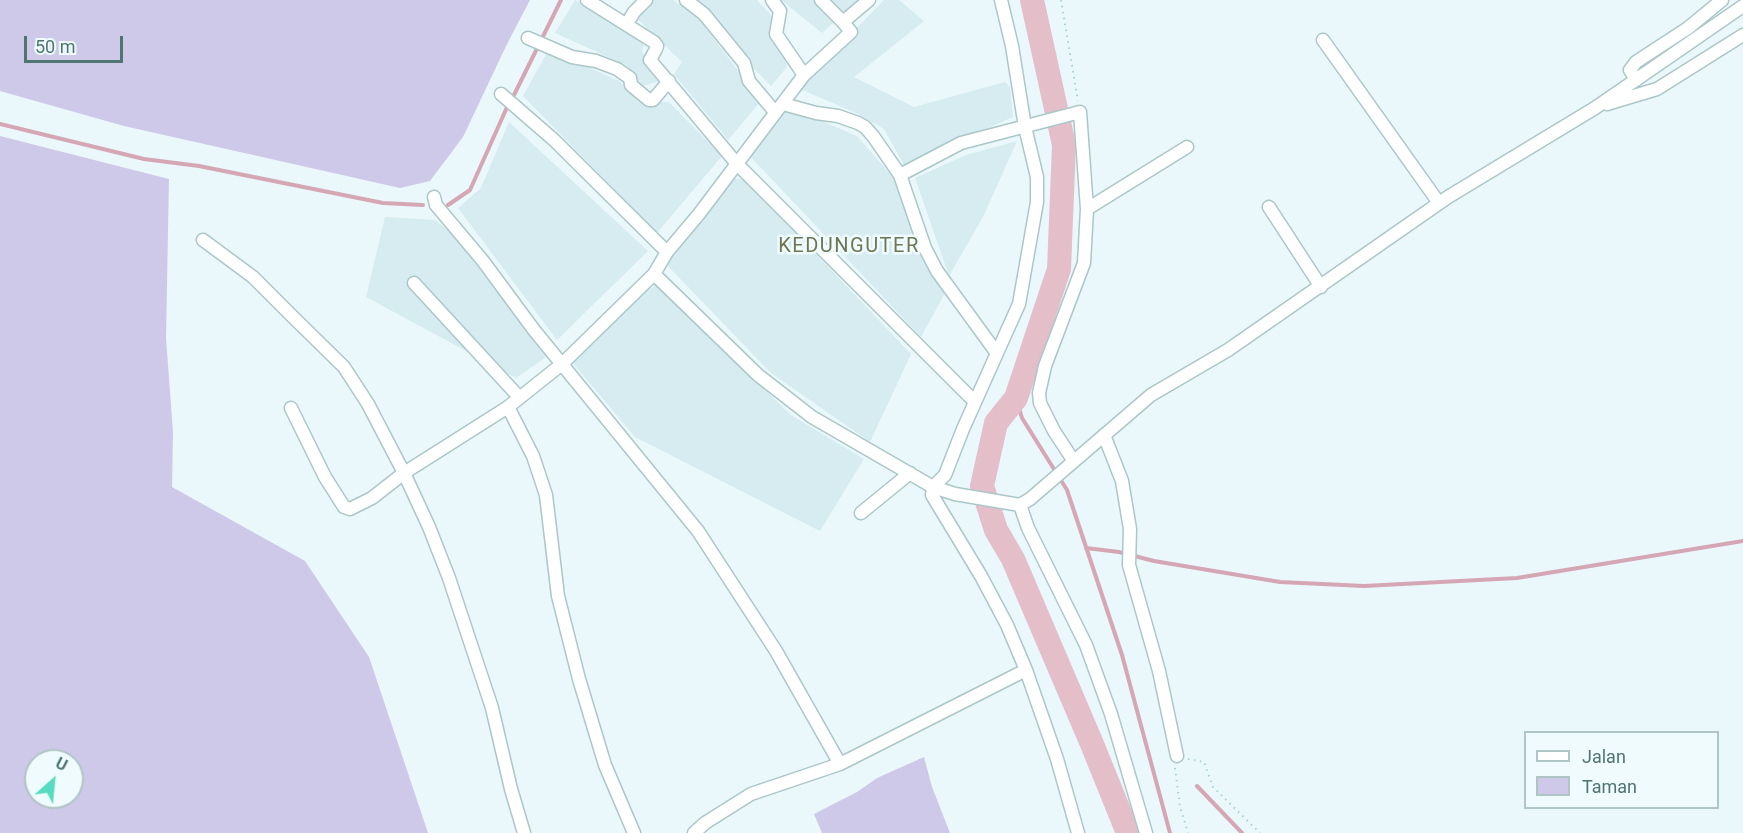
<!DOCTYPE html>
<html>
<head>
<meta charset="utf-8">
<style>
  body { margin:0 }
  #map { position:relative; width:1743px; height:833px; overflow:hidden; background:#eaf8fb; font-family:Roboto,sans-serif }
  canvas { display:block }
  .legend { position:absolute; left:1524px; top:731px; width:195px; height:78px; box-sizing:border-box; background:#f0fbfe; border:2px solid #b0c5c6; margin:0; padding:8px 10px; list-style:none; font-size:18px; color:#4f7572 }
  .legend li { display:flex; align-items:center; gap:12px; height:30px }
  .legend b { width:30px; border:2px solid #b0c5c6 }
  .north { position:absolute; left:24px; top:749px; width:60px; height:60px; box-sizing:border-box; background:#f0fbfe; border:2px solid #b0c5c6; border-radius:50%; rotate:27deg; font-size:16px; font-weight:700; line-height:24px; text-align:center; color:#4f7572 }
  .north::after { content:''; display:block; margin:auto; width:21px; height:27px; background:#58dcc1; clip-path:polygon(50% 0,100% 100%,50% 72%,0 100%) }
  .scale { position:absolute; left:24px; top:36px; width:99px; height:27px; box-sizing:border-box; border:3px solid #4f7572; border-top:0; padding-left:8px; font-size:18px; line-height:21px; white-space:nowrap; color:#4f7572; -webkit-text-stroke:4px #f0fbfe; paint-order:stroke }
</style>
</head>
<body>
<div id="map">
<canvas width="1743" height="833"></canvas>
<ul class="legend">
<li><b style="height:8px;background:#fff"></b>Jalan</li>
<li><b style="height:16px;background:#cec9e8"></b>Taman</li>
</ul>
<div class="north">U</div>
<div class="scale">50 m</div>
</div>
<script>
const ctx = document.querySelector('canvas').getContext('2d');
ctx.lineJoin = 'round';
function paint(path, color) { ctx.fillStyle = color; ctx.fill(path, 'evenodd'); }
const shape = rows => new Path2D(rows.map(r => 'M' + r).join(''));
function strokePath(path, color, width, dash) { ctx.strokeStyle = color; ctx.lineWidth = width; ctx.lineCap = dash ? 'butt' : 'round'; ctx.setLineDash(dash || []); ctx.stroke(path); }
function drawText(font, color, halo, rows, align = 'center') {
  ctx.font = font + ' Roboto,sans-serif'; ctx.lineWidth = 5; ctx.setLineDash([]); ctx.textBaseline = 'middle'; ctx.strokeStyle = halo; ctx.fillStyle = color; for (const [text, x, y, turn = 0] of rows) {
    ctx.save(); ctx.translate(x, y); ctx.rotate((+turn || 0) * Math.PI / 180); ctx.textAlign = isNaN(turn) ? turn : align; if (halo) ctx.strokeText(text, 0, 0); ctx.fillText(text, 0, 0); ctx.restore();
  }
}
paint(shape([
  [575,0,645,38,642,52,662,80,643,86,626,65,555,33],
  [643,0,673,0,699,19,761,101,728,140,674,74,682,62,630,12],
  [686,0,757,0,770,14,787,67,771,86],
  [781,0,859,0,822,33],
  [884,0,899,0,924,21,854,77,914,107,1005,82,1010,87,1013,117,904,165,884,129,858,114,798,88],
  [549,49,619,81,643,101,669,102,722,156,657,233,523,96],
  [787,106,857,136,892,176,945,293,921,337,747,153],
  [509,122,648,251,557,340,458,208,481,188],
  [1017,141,983,217,949,276,915,178,966,155],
  [731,179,745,179,911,354,870,442,771,373,664,262],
  [385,217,435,220,453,234,546,357,516,378,366,297],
  [657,285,791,415,864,459,820,531,635,437,571,361,648,290]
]), '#d6ecf0');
paint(shape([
  [0,0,530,0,507,44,463,137,430,181,400,188,124,126,0,91],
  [0,136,169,179,166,338,173,432,172,487,305,561,369,657,428,833,0,833],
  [36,761,72,761,72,797,36,797],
  [924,757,932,787,950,833,822,833,814,814,857,792,877,778]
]), '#cec9e8');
strokePath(shape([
  [512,99,561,0],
  [0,124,144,159,199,166,383,203,423,205],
  [448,205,470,190,508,105],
  [1016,398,1022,418,1067,490,1122,655,1170,833],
  [1086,548,1119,552,1154,561,1280,582,1364,586,1517,578,1743,541],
  [1197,786,1242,833]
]), '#d5a6b3', 4);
strokePath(shape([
  [1032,0,1064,145,1059,269,1016,398,996,423,982,486,996,530,1013,559,1092,744,1128,833]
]), '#e4bfca', 24);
const minor = shape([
  [587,0,654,42,657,46,656,49,650,60,737,164,975,402],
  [686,0,704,14,744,63,749,81,775,112],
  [772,0,780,11,776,34,804,75],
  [821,0,843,22],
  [627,24,634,12,646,0],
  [528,38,572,57,596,61,617,69,630,78,631,85,649,100,653,100,669,81],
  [1323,40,1439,203],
  [1636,80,1630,70,1636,62,1688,28,1722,0],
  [501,94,554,140,667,252],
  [783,104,816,113,838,116,858,123,865,127,873,136,900,175,925,248,937,271,996,352],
  [1607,104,1657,89,1743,35],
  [900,175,961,143,1080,112,1087,209,1084,263,1045,366,1039,393,1040,403,1054,431,1073,460],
  [434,197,436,205,483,261,534,330,698,531,776,651,840,764],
  [1269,207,1321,287],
  [1087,209,1187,147],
  [203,240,253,277,293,317,344,367,368,404,404,473,429,527,449,578,492,708,511,789,524,833],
  [654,274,758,375,812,417,933,487,955,494,1020,505,1030,499,1151,395,1228,350,1448,197,1595,108,1743,6],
  [414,283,519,397],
  [508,407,533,456,546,495,558,596,579,679,605,765,634,833],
  [291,408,325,477,344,507,350,509,372,498,404,473,508,407,562,364,654,274,667,252,699,214,804,75,851,32,843,22,869,0],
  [1104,435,1122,481,1130,529,1129,565,1159,671,1177,756],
  [1020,505,1028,528,1086,645,1111,714,1146,833],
  [861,513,910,473],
  [1026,670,1057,759,1078,833],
  [694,833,705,823,751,794,840,764,1026,670,1007,625,981,576,932,495,933,487,945,475,963,429,1019,304,1037,202,1037,177,1025,127,1012,46,1001,0]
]);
strokePath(minor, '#abc7c7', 15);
strokePath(shape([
  [1061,0,1078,101],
  [1188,759,1204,762,1213,787,1260,833],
  [1175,768,1180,807,1188,833]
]), '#a6d4d2', 2, [1.5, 4.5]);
strokePath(minor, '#fff', 12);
ctx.letterSpacing = '1.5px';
drawText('20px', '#6e7654', '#f0fbfe', [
  ["KEDUNGUTER",849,247]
]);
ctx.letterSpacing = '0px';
</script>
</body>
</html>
